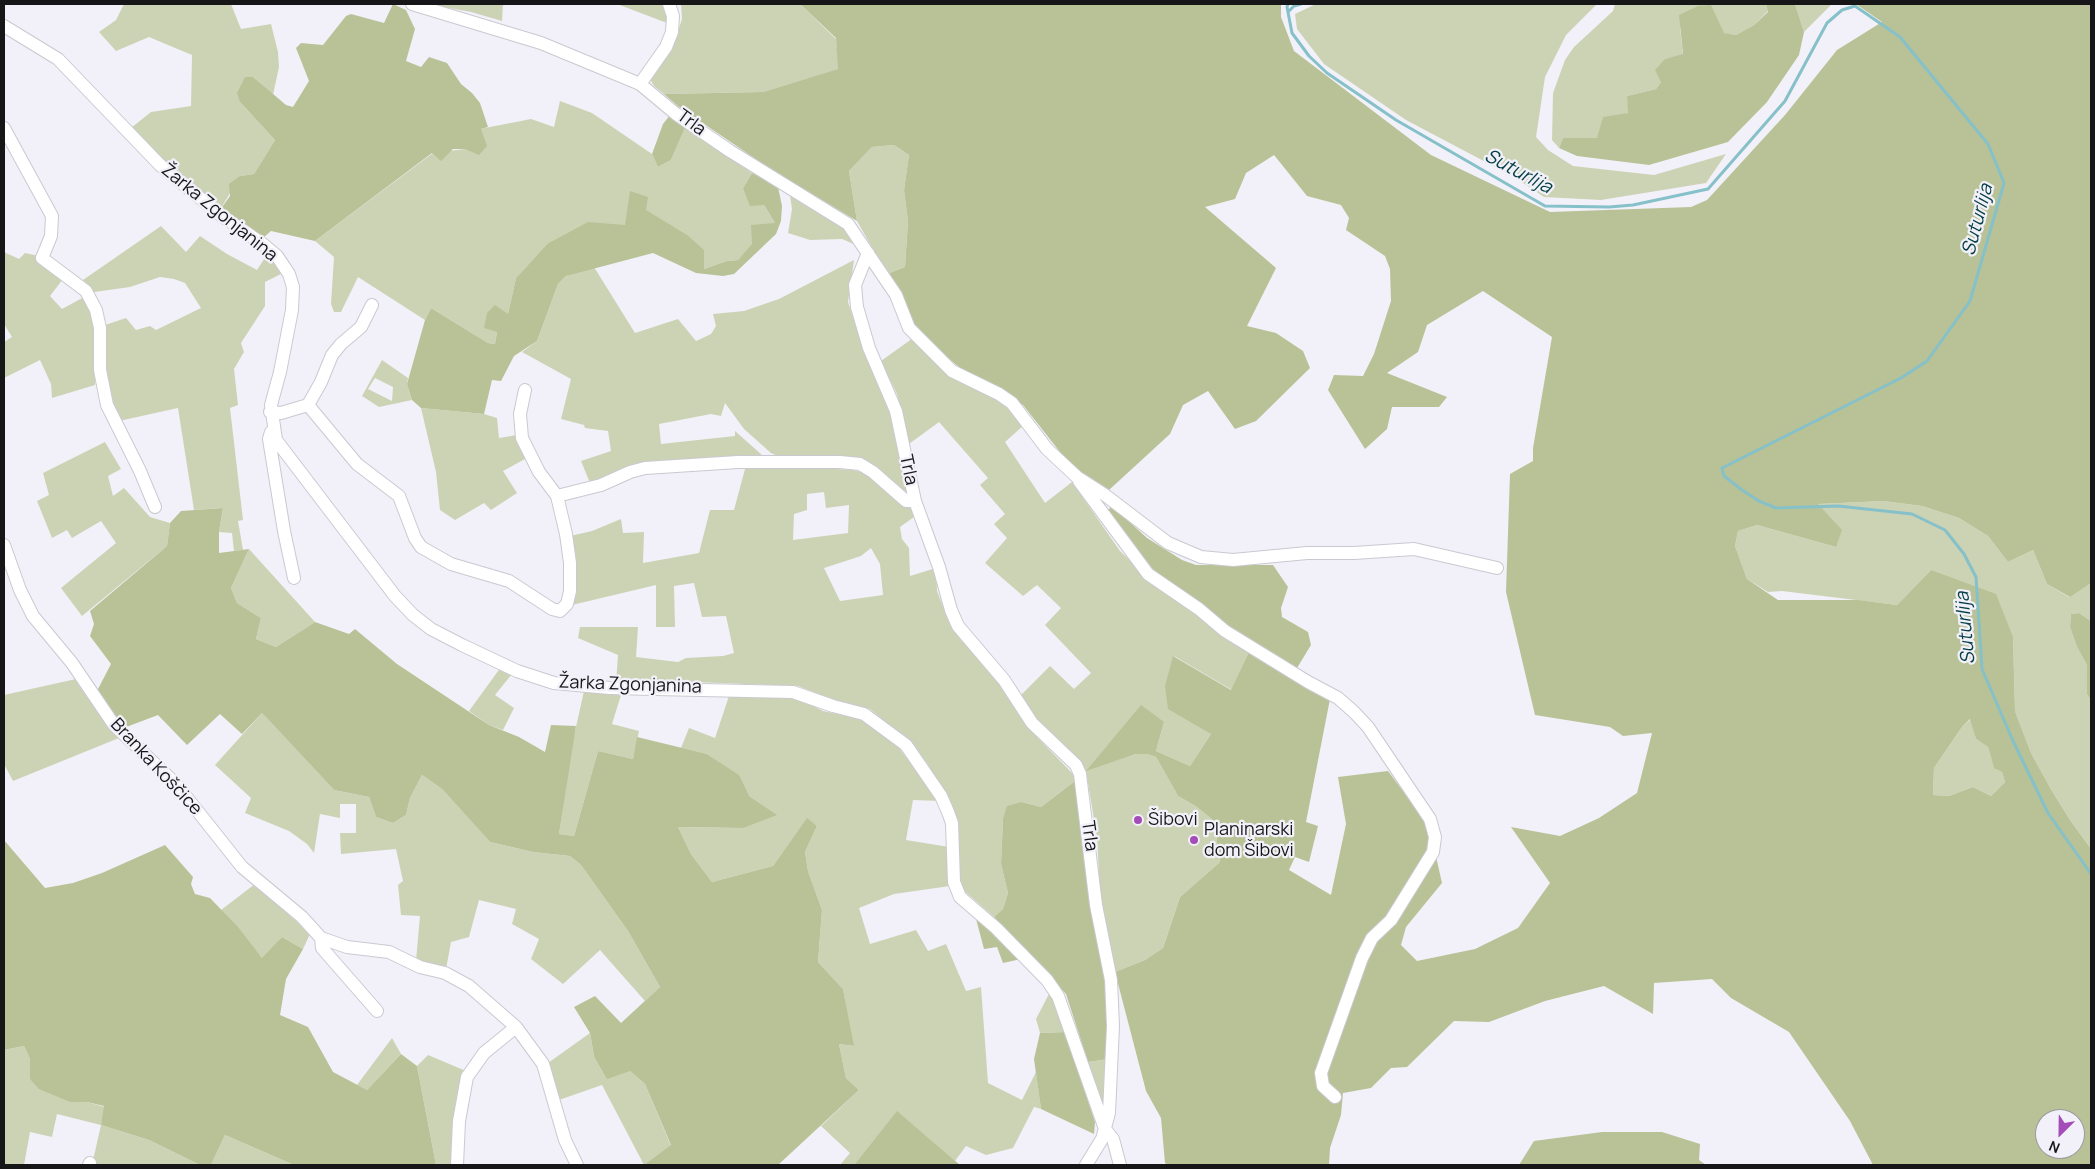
<!DOCTYPE html>
<html>
<head>
<meta charset="utf-8">
<style>
  body { margin:0 }
  #map { position:relative; width:2095px; height:1169px; overflow:hidden; background:#f2f1f9; font-family:Manrope,sans-serif }
  canvas { display:block }
  .frame { position:absolute; inset:0; border:5px solid #161518; pointer-events:none }
  .north { position:absolute; left:2035px; top:1109px; width:50px; height:50px; box-sizing:border-box; background:#f2f1f9; border:1px solid #9a999f; border-radius:50%; rotate:203deg; font-size:14px; font-weight:700; line-height:20px; text-align:center; color:#161518 }
  .north::after { content:''; display:block; margin:auto; width:18px; height:22px; background:#a44cb8; clip-path:polygon(50% 0,100% 100%,50% 72%,0 100%) }
</style>
</head>
<body>
<div id="map">
<canvas width="2095" height="1169"></canvas>
<div class="frame"></div>
<div class="north">N</div>
</div>
<script>
const ctx = document.querySelector('canvas').getContext('2d');
ctx.lineJoin = 'round';
function paint(path, color) { ctx.fillStyle = color; ctx.fill(path, 'evenodd'); }
const shape = rows => new Path2D(rows.map(r => 'M' + r).join(''));
function strokePath(path, color, width, dash) { ctx.strokeStyle = color; ctx.lineWidth = width; ctx.lineCap = dash ? 'butt' : 'round'; ctx.setLineDash(dash || []); ctx.stroke(path); }
function drawText(font, color, halo, rows, align = 'center') {
  ctx.font = font + ' Manrope,sans-serif'; ctx.lineWidth = 4.5; ctx.setLineDash([]); ctx.textBaseline = 'middle'; ctx.strokeStyle = halo; ctx.fillStyle = color; for (const [text, x, y, turn = 0] of rows) {
    ctx.save(); ctx.translate(x, y); ctx.rotate((+turn || 0) * Math.PI / 180); ctx.textAlign = isNaN(turn) ? turn : align; if (halo) ctx.strokeText(text, 0, 0); ctx.fillText(text, 0, 0); ctx.restore();
  }
}
paint(shape([
  [124,4,231,4,241,29,271,24,278,52,279,67,273,95,253,77,240,102,275,140,254,174,240,176,220,210,161,159,131,128,151,112,191,106,192,55,149,37,116,51,99,32,116,20],
  [427,4,503,4,502,21,471,12],
  [617,4,662,4,666,12,667,23],
  [681,4,800,4,836,39,839,69,763,92,664,94,654,86,651,81,652,75,672,49,682,19],
  [1316,4,1597,4,1566,35,1545,77,1536,137,1548,150,1573,166,1654,175,1726,154,1706,183,1601,200,1544,197,1514,177,1406,120,1324,64,1297,29,1295,14],
  [1615,4,1766,4,1768,11,1754,25,1736,35,1680,28,1683,55,1665,59,1661,82,1656,89,1627,96,1629,113,1620,115,1597,138,1563,138,1559,148,1552,140,1553,93,1565,60,1574,47,1613,11],
  [1795,4,1832,4,1804,32],
  [560,101,592,113,652,154,658,167,671,160,685,128,752,173,743,188,764,205,775,223,738,260,727,261,704,269,686,234,645,210,625,225,547,244,516,278,508,314,497,332,495,344,488,343,431,308,425,320,358,277,341,312,334,312,331,304,334,257,315,241,433,153,465,149,480,129,531,119,554,127],
  [894,145,909,155,904,190,908,221,905,267,887,274,857,221,849,171,872,147],
  [792,194,847,230,856,245,842,239,810,240,788,233,792,209,790,195],
  [161,226,186,252,200,236,227,254,257,270,268,253,281,274,265,282,265,306,241,343,244,352,234,369,238,405,230,408,243,520,238,521,243,550,234,551,232,533,219,532,223,508,194,510,178,408,119,421,107,392,102,326,126,318,136,330,150,326,156,330,201,308,185,283,174,279,160,277,130,287,94,292,83,280],
  [4,252,19,259,25,253,39,256,38,262,63,279,50,296,62,309,84,297,87,301,95,327,95,385,52,398,51,384,40,360,4,378,4,342,12,337,4,324],
  [854,260,848,302,864,351,892,413,893,430,909,493,905,496,872,464,860,459,780,457,771,453,744,429,725,403,721,416,711,414,659,424,661,444,735,436,735,431,762,455,763,459,740,458,590,483,581,461,611,451,608,431,585,428,584,425,561,419,571,379,522,352,537,341,558,284,566,276,594,267,635,333,678,319,696,341,711,334,716,326,713,314,744,311,779,299],
  [913,338,1000,401,1024,425,1005,442,1045,503,1072,482,1120,551,1146,576,1250,650,1232,690,1174,656,1211,734,1190,766,1156,751,1164,722,1087,770,1136,754,1147,754,1156,757,1178,796,1197,807,1214,821,1220,862,1180,897,1163,948,1145,960,1115,972,1100,892,1097,837,1086,771,1042,727,1021,695,1050,666,1074,689,1091,673,1045,625,1061,608,1037,585,1023,596,985,563,1007,538,994,524,1005,514,980,485,988,478,939,422,909,444,897,394,881,361],
  [382,360,408,378,407,384,412,400,379,407,362,396],
  [375,378,393,387,392,401,368,389],
  [421,408,484,414,497,418,499,438,517,435,525,459,503,471,517,493,491,510,484,503,455,520,440,510,436,472],
  [105,442,121,469,108,476,113,496,124,488,150,517,170,523,167,546,82,616,61,588,116,543,101,521,72,538,67,530,52,538,37,501,49,495,43,473],
  [783,466,854,470,866,474,903,505,911,508,914,517,900,527,902,539,909,548,910,576,936,568,937,591,950,625,987,667,1037,737,1073,774,1075,781,1041,807,1022,802,1003,819,1001,864,1008,893,1003,909,994,917,962,889,958,879,955,817,927,763,910,742,870,709,839,702,798,686,667,681,616,684,618,655,578,638,580,627,638,627,636,657,678,662,686,658,723,656,734,653,726,616,702,617,694,583,674,586,675,627,656,627,656,585,572,605,576,586,576,556,570,536,592,531,621,519,623,533,644,532,643,563,699,553,710,510,734,510,745,469],
  [824,492,826,508,849,505,848,533,793,540,794,514,807,510,807,494],
  [871,548,880,564,883,595,840,601,824,568,861,556],
  [1883,501,1922,506,1959,518,1988,536,2008,562,2033,550,2047,584,2069,597,2091,583,2091,621,2079,613,2071,614,2070,627,2077,647,2087,665,2087,694,2091,701,2091,849,2070,820,2052,791,2031,753,2015,711,2013,637,1931,570,1897,605,1782,591,1768,592,1747,579,1735,546,1738,531,1757,525,1836,547,1817,504],
  [249,549,315,622,276,647,256,639,261,618,237,603,231,588],
  [501,667,512,674,495,695,514,708,503,730,489,725,469,711],
  [76,679,119,738,13,781,4,764,4,695],
  [584,691,622,692,612,724,639,731,633,759,598,751,574,836,559,834,572,745],
  [730,693,792,695,823,711,862,719,892,739,940,801,913,800,906,840,949,847,950,886,894,894,859,908,870,944,916,930,928,951,946,944,966,991,981,987,988,1083,1022,1100,1036,1072,1041,1109,1034,1107,1013,1148,986,1155,966,1146,955,1161,897,1112,854,1165,840,1165,850,1153,821,1126,859,1090,846,1078,839,1044,853,1046,843,989,818,962,822,910,808,871,805,852,817,826,807,819,773,866,712,882,691,854,678,827,743,828,750,797,738,775,707,754,681,748,689,728,715,738],
  [262,713,334,790,369,797,376,817,393,823,406,815,410,798,422,775,442,789,490,842,533,852,570,856,581,865,628,931,660,987,645,1001,600,950,563,984,531,959,539,939,512,924,516,909,479,900,469,937,451,942,446,969,416,961,420,916,401,915,398,885,403,881,396,849,341,854,340,833,356,833,356,804,340,804,340,818,320,814,314,853,307,844,289,831,245,813,251,798,215,765],
  [1971,719,1976,739,1988,747,1994,767,2002,772,2005,782,1991,796,1973,787,1949,796,1933,795,1934,768,1962,727],
  [255,884,310,934,303,949,282,937,263,959,221,910],
  [1049,994,1057,1003,1065,1032,1040,1033,1036,1019],
  [590,1033,594,1056,630,1071,645,1084,671,1146,644,1165,602,1085,559,1100,548,1063],
  [392,1038,401,1054,367,1090,357,1085],
  [24,1046,30,1059,30,1079,70,1102,87,1102,105,1107,101,1125,149,1140,200,1165,92,1165,101,1125,57,1114,52,1137,30,1132,24,1165,4,1165,4,1050],
  [428,1055,466,1071,456,1100,452,1165,436,1165,417,1066],
  [1108,1059,1107,1103,1100,1104,1088,1062],
  [225,1135,294,1165,211,1165]
]), '#ccd3b5');
paint(shape([
  [393,4,406,10,415,29,406,61,421,67,429,57,447,63,461,84,472,93,480,103,488,127,481,129,487,146,479,155,465,149,453,149,441,161,432,153,315,241,271,231,263,238,250,227,220,210,230,196,229,184,240,176,254,174,275,140,240,102,237,93,245,77,253,77,286,105,293,107,309,81,296,48,301,43,323,45,346,16,351,14,384,23],
  [800,4,1281,4,1281,17,1294,51,1431,155,1550,212,1691,207,1707,200,1785,115,1837,50,1882,22,1856,4,2091,4,2091,583,2070,597,2047,584,2033,550,2008,562,1988,536,1959,518,1922,506,1883,501,1818,504,1842,530,1836,547,1757,525,1738,531,1735,546,1747,579,1778,600,1858,600,1897,605,1931,570,1996,594,2013,637,2015,711,2031,753,2052,791,2070,820,2091,849,2091,1165,1873,1165,1850,1121,1789,1032,1731,998,1712,979,1654,983,1653,1014,1604,986,1545,1001,1489,1022,1454,1021,1407,1067,1391,1068,1371,1088,1343,1093,1341,1115,1330,1148,1329,1165,1168,1165,1165,1163,1161,1118,1146,1091,1115,972,1145,960,1163,948,1180,897,1220,862,1214,821,1197,807,1178,796,1156,757,1147,754,1136,754,1086,771,1141,705,1164,722,1156,751,1190,766,1211,734,1168,709,1165,686,1173,656,1231,690,1250,650,1330,699,1306,822,1318,826,1309,862,1295,857,1289,870,1331,895,1346,824,1338,777,1388,771,1429,826,1442,883,1406,927,1401,945,1417,961,1475,949,1518,928,1550,883,1511,827,1560,836,1599,818,1637,793,1652,733,1623,736,1610,727,1535,715,1506,592,1510,474,1533,461,1533,448,1552,337,1483,291,1427,325,1418,352,1387,373,1447,397,1439,407,1392,407,1387,429,1365,449,1328,390,1334,375,1363,376,1374,354,1391,301,1390,269,1385,256,1346,230,1349,218,1341,205,1307,196,1274,155,1246,173,1235,199,1205,207,1276,268,1247,326,1276,333,1303,351,1310,368,1256,421,1235,429,1208,391,1183,405,1170,434,1109,490,1075,471,1023,405,965,372,912,328,887,274,905,267,908,221,904,190,909,155,894,145,872,147,849,171,857,221,769,168,679,107,664,94,763,92,838,69,836,38],
  [1970,719,1976,739,1988,747,1994,768,2002,772,2005,782,1991,796,1973,787,1949,796,1933,795,1934,768,1962,727],
  [2045,1119,2075,1119,2075,1149,2045,1149],
  [1766,4,1795,4,1804,32,1799,55,1767,102,1728,142,1649,165,1577,156,1559,148,1563,138,1597,138,1603,117,1628,113,1627,96,1656,89,1661,82,1655,70,1665,59,1683,54,1679,15,1698,6,1711,5,1724,33,1736,35,1754,25,1768,12],
  [670,115,685,128,671,160,658,167,652,154,663,124],
  [752,173,778,187,782,206,781,221,776,234,734,274,723,276,696,273,653,253,566,276,558,284,537,341,514,356,501,381,492,380,484,414,421,408,412,400,407,384,425,320,431,308,488,343,495,344,497,332,484,328,487,313,495,305,508,314,516,278,547,244,588,222,625,225,630,191,648,197,646,210,686,234,704,250,704,269,727,261,738,260,752,244,751,225,775,223,764,205,750,206,743,188],
  [1112,506,1147,538,1182,560,1196,565,1273,565,1288,587,1281,608,1282,617,1308,632,1311,645,1297,668,1223,623,1157,574,1136,553,1108,510],
  [223,508,219,532,219,553,249,549,231,588,237,603,261,618,256,639,276,647,315,622,349,634,355,629,397,664,489,725,519,737,545,752,551,725,576,726,559,834,574,836,598,751,633,759,637,737,707,754,739,775,750,797,777,815,743,828,678,827,691,854,712,882,773,866,807,818,817,826,805,852,808,871,822,910,818,962,843,989,854,1046,839,1044,846,1078,859,1090,778,1165,644,1165,671,1145,645,1084,630,1071,607,1079,594,1056,590,1033,574,1007,595,996,621,1023,660,987,628,931,581,865,570,856,533,852,490,842,442,789,422,775,410,798,406,815,393,823,376,817,369,797,334,790,262,713,242,734,220,714,187,745,158,715,121,729,97,691,111,664,90,636,94,624,90,611,167,546,170,523,181,511],
  [2079,613,2091,621,2091,701,2087,694,2087,665,2077,647,2070,627,2071,614],
  [1075,781,1087,885,1105,980,1108,1059,1088,1062,1066,994,994,917,1003,909,1008,893,1001,864,1003,819,1007,806,1022,802,1041,807],
  [4,840,45,888,73,883,102,873,165,845,193,877,191,884,195,894,210,898,238,927,262,958,282,937,303,949,286,979,280,1015,308,1027,333,1072,367,1090,401,1054,417,1066,436,1165,294,1165,225,1135,211,1165,200,1165,149,1140,101,1125,104,1106,87,1102,70,1102,39,1089,30,1079,30,1059,24,1046,4,1050],
  [975,915,1021,959,1003,963,997,947,984,949],
  [1065,1032,1095,1122,1094,1134,1041,1109,1034,1059,1040,1033],
  [897,1111,926,1136,960,1165,854,1165],
  [1602,1132,1662,1132,1700,1144,1699,1160,1706,1165,1519,1165,1534,1141]
]), '#b8c296');
strokePath(shape([
  [1288,4,1287,7,1292,33,1309,56,1327,73,1396,120,1545,206,1609,207,1633,205,1708,189,1785,101,1827,23,1842,10,1855,6,1900,37,1988,144,2004,183,1970,301,1927,361,1901,378,1722,468,1724,476,1742,490,1759,501,1776,508,1838,506,1912,514,1945,530,1964,554,1976,577,1982,669,2013,741,2048,813,2091,874],
  [1288,12,1294,6,1301,4]
]), '#86c0c9', 3);
const minor = shape([
  [412,4,541,43,640,84,676,114,730,151,848,224,896,295,909,328,952,371,999,394,1012,403,1047,449,1077,477,1105,495,1168,543,1201,557,1233,560,1307,553,1354,553,1414,549,1497,568],
  [4,26,58,59,160,165,222,216,264,245,277,256,289,274,293,287,292,310,280,372,271,405,276,440,395,596,413,615,431,629,462,645,517,671,554,683,610,688,793,692,833,706,864,714,906,745,941,796,948,812,952,823,954,882,960,897,996,928,1047,980,1058,996,1105,1129,1113,1139,1120,1165],
  [640,84,666,47,672,32,673,16,669,4],
  [4,128,52,216,51,236,42,258,86,291,96,310,100,328,100,370,107,405,140,471,155,507],
  [868,253,855,285,857,307,869,348,896,411,915,501,939,567,951,610,958,626,1004,680,1032,723,1076,765,1080,774,1096,905,1111,980,1113,1026,1109,1113,1102,1139,1086,1165],
  [308,405,321,382,332,355,341,344,361,327,372,305],
  [270,412,281,413,308,405,357,464,399,496,415,538,421,547,451,564,509,581,552,609,560,611,567,604,570,591,570,563,566,534,557,496,539,472,522,438,520,414,525,390],
  [271,432,269,439,284,531,294,578],
  [1079,481,1148,574,1199,609,1225,631,1308,682,1338,698,1354,712,1368,727,1430,819,1435,837,1433,852,1391,920,1372,938,1362,958,1321,1073,1323,1086,1335,1097],
  [557,496,601,485,630,472,645,468,738,462,840,462,860,464,873,472,906,501,915,501],
  [4,545,20,590,33,616,72,663,114,725,176,784,242,867,302,917,321,938,347,947,389,952,420,967,445,973,469,986,516,1027,543,1064,565,1140,577,1165],
  [321,938,322,948,377,1011],
  [89,1165,90,1163],
  [457,1165,459,1121,467,1077,484,1053,516,1027]
]);
strokePath(minor, '#cac9d1', 14);
strokePath(minor, '#fff', 12);
for (const [x, y, r, color] of [
  [1138,820,5,"#a44cb8"],
  [1194,840,5,"#a44cb8"]
]) { const dot = new Path2D(); dot.arc(x, y, r, 0, 2 * Math.PI); ctx.fillStyle = color; ctx.fill(dot); strokePath(dot, '#f2f1f9', 2); }
drawText('18px', '#161518', '#f2f1f9', [
  ["Trla",691,123,36],
  ["Žarka Zgonjanina",219,213,39],
  ["Trla",908,470,78],
  ["Žarka Zgonjanina",630,685,2],
  ["Branka Koščice",156,767,47],
  ["Trla",1089,836,82]
]);
drawText('18px', '#161518', '#f2f1f9', [
  ["Šibovi",1148,820],
  ["Planinarski",1204,830],
  ["dom Šibovi",1204,851]
], 'left');
drawText('italic 19px', '#053e44', '#f2f1f9', [
  ["Suturlija",1518,172,28],
  ["Suturlija",1978,220,-75],
  ["Suturlija",1966,628,-95]
]);
</script>
</body>
</html>
